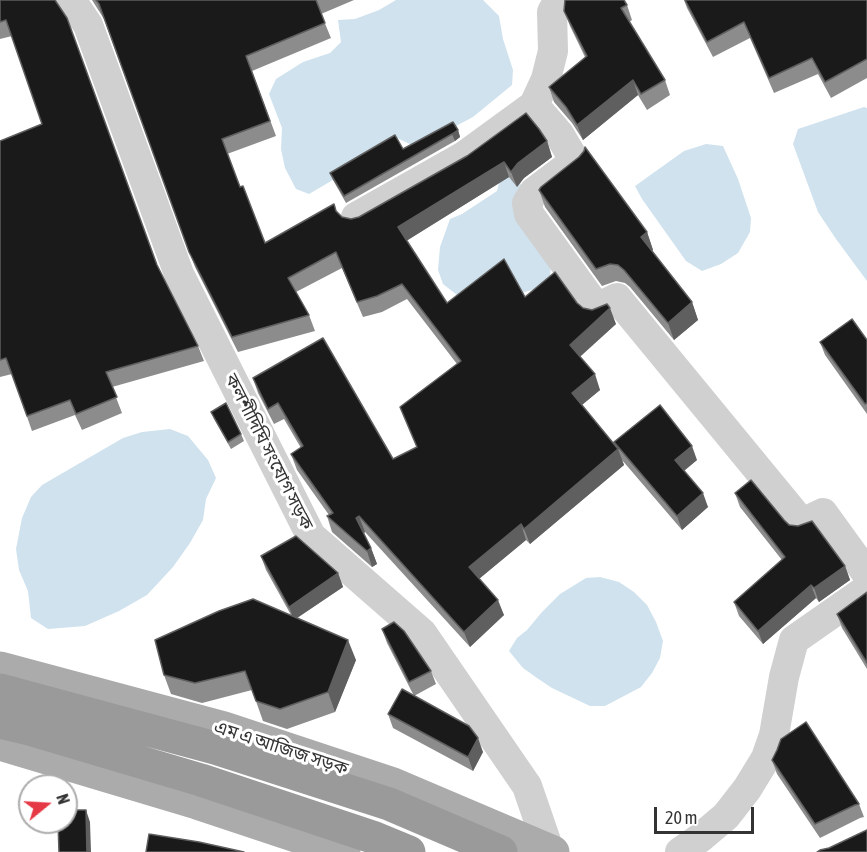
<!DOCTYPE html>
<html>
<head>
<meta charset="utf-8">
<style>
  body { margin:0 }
  #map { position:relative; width:867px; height:852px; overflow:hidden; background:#fff; font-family:"Asap Condensed",sans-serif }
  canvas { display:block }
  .north { position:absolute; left:18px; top:774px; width:60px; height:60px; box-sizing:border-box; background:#fff; border:2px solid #adadad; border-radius:50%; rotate:72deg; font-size:16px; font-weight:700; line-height:24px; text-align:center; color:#333 }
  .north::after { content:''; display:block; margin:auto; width:21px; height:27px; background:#e63946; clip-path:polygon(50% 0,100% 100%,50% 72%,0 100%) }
  .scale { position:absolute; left:654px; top:807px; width:100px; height:27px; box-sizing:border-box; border:3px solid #333; border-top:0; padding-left:8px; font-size:18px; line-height:21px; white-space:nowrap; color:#333; -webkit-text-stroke:4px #fff; paint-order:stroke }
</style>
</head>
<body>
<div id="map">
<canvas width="867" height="852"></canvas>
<div class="north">N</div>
<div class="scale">20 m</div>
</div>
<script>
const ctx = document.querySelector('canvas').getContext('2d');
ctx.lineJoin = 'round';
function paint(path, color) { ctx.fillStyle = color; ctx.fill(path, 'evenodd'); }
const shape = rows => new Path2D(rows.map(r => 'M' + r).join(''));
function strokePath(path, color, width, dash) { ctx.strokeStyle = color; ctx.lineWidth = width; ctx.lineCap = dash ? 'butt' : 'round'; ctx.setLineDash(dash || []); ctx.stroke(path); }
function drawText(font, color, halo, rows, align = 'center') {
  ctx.font = font + ' "Asap Condensed","Noto Sans Bengali",sans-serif'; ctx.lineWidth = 6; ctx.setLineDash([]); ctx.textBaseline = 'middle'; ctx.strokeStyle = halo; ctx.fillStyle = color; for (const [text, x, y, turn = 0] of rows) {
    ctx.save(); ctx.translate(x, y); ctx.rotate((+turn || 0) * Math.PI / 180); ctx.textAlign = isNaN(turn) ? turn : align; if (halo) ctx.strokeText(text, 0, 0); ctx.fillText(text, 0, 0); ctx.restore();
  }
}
paint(shape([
  [396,0,483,0,499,16,503,39,513,70,512,85,473,117,416,147,397,138,338,177,309,194,296,189,285,168,281,149,282,128,269,94,276,79,303,62,330,53,341,42,338,20,355,19,379,10],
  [864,107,867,108,867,281,836,239,818,212,793,144,798,129],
  [706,144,723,146,738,179,751,218,750,232,738,253,721,264,702,271,686,261,642,199,635,186,684,151],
  [509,173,518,177,551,263,550,277,538,288,509,297,457,295,443,284,438,270,440,247,450,219,462,214,497,191,500,179],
  [170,429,188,436,208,460,216,478,206,499,203,520,190,543,173,567,147,595,119,611,85,626,48,629,31,618,28,591,19,570,16,549,22,518,31,497,42,485,123,438,142,432],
  [600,577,619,582,634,592,647,605,656,622,663,641,660,658,652,673,641,687,605,706,590,706,552,688,537,678,523,668,509,651,517,638,527,630,542,612,560,594,586,578]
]), '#cfe2ee');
strokePath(shape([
  [71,0,88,25,179,274,311,536,422,633,527,786,549,850],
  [534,105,559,134,575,161,534,192,527,203,529,214,597,308,617,298,802,523,823,513,867,574],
  [356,217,464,156,534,105,546,79,553,51,552,12,556,5,562,0],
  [680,852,700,838,726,816,747,789,766,758,774,735,784,677,794,640,867,589]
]), '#d0d0d0', 30);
strokePath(shape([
  [0,668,224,728,393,784,553,852],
  [0,744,197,803,344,852]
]), '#ababab', 33);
strokePath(shape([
  [0,690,215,748,389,804,501,852],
  [0,722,29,729,201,780,375,838,409,852]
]), '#9a9a9a', 33);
paint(shape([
  [0,0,157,265,198,346,204,361,112,387,122,413,82,430,75,415,32,431,12,374,0,377,0,141,42,124,12,36,0,39],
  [92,0,354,0,321,14,331,38,252,71,276,136,227,154,240,187,265,243,336,211,342,217,351,219,359,217,547,141,552,157,524,178,517,187,509,177,406,241,447,303,525,297,577,303,583,308,616,324,580,357,600,390,582,405,615,445,614,442,697,460,684,471,708,507,682,530,622,460,624,465,530,544,526,540,479,579,504,615,470,647,365,532,364,533,371,548,377,564,372,567,332,532,327,516,329,515,297,470,291,454,301,448,284,419,274,424,258,393,253,378,393,459,417,447,400,407,457,364,407,299,382,312,363,317,342,268,296,292,309,315,315,331,238,352,195,267,104,19],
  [684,0,867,0,867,78,831,98,818,74,774,93,750,38,713,57,687,8],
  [627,5,632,20,629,22,665,80,670,95,647,110,638,95,583,140,572,123,554,102,549,87,585,57,570,26,564,11],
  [458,130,460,137,455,141,346,203,333,180,330,173],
  [539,190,647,232,653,250,652,251,692,302,698,320,674,340,630,287,625,283,616,281,602,286,545,207],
  [867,340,867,414,825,355,820,342],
  [211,412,241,434,244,441,231,449,214,419],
  [735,493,784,520,845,566,850,580,819,602,816,598,763,644,739,616,734,602,782,560,740,507],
  [261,556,338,573,343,587,297,618,356,660,335,712,287,729,263,721,252,690,202,703,171,694,164,675,291,615,266,570],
  [867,592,867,669,842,628,837,614],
  [382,629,431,671,436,684,414,696,483,752,473,771,393,728,388,714,414,696,387,643],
  [772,760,859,804,864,817,860,818,820,838,777,774]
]), '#8c8c8c');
paint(shape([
  [633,80,638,95,583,140,577,125],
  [458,130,460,137,455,141,452,134],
  [547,141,552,157,524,178,517,187,511,172,518,163],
  [504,162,509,177,403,243,398,227],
  [647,232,653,250,647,254,641,237],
  [692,302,698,320,674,340,668,323],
  [610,308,616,324,576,360,570,345],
  [595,374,600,390,578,408,572,393],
  [692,446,697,460,680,474,675,460],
  [618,449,624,465,530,544,524,529],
  [703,493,708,507,682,530,677,516],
  [359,516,365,532,362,534,356,518],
  [521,524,526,540,474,583,469,567],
  [371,548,377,564,372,567,367,551],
  [845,566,850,580,819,602,814,588],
  [338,573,343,587,294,620,289,607],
  [811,585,816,598,763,644,758,631],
  [498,600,504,615,470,647,464,632],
  [348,640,356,660,335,712,328,692],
  [478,738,483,752,473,771,468,757],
  [86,810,90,822,91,852,87,852]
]), '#5f5f5f');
const building = shape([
  [0,0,55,0,67,18,157,265,198,346,106,372,117,397,76,414,70,400,27,416,6,358,0,360,0,141,42,124,6,20,0,22,0,0],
  [96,0,316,0,325,23,246,56,270,121,222,139,240,187,243,186,265,243,334,204,336,211,342,217,351,219,359,217,467,156,526,113,539,129,547,141,518,163,511,172,504,162,398,227,447,303,504,259,525,297,555,272,577,303,583,308,592,310,607,304,610,308,570,345,595,374,572,393,618,449,524,529,521,524,469,567,498,600,464,632,359,516,356,518,371,548,367,551,327,516,333,513,291,454,303,446,278,403,268,409,253,378,323,338,393,459,417,447,400,407,461,361,402,284,377,296,357,302,336,252,288,278,309,315,232,337,189,252,99,4,96,0],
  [565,0,624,0,627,5,621,8,665,80,641,94,633,80,577,125,566,107,549,87,587,56,564,11,565,0],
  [685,0,867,0,867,59,825,82,812,58,769,78,744,22,707,42,685,0],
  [453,122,458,130,452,134,344,196,330,173,395,135,403,149,453,122],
  [585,147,647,232,641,237,692,302,668,323,624,270,618,265,610,264,596,269,539,190,541,187,579,157,584,151,585,147],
  [852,319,867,340,867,403,865,404,820,342,852,319],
  [226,403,241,434,228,442,211,412,226,403],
  [660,405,692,446,675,460,703,493,677,516,614,442,660,405],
  [751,480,784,520,789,525,798,526,812,521,845,566,814,588,811,585,758,631,734,602,785,557,735,493,751,480],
  [296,536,338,573,289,607,261,556,296,536],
  [867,592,867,663,837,614,867,592],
  [253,599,348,640,328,692,280,709,256,701,245,671,195,683,164,675,155,640,219,611,253,599],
  [394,622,404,631,431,671,409,682,382,629,394,622],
  [402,689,469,726,478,738,468,757,388,714,402,689],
  [806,722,859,804,855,805,815,824,772,760,777,750,781,739,806,722],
  [66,810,86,810,87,852,59,852,58,822,66,822,66,810],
  [867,830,867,852,817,852,820,850,829,848,867,830],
  [149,834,199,842,244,852,146,852,149,834]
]);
paint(building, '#1a1a1a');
strokePath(building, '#5f5f5f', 1.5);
drawText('18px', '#333', '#fff', [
  ["কলশীদিঘি সংযোগ সড়ক",269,452,63],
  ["এম এ আজিজ সড়ক",281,748,18]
]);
</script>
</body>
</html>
